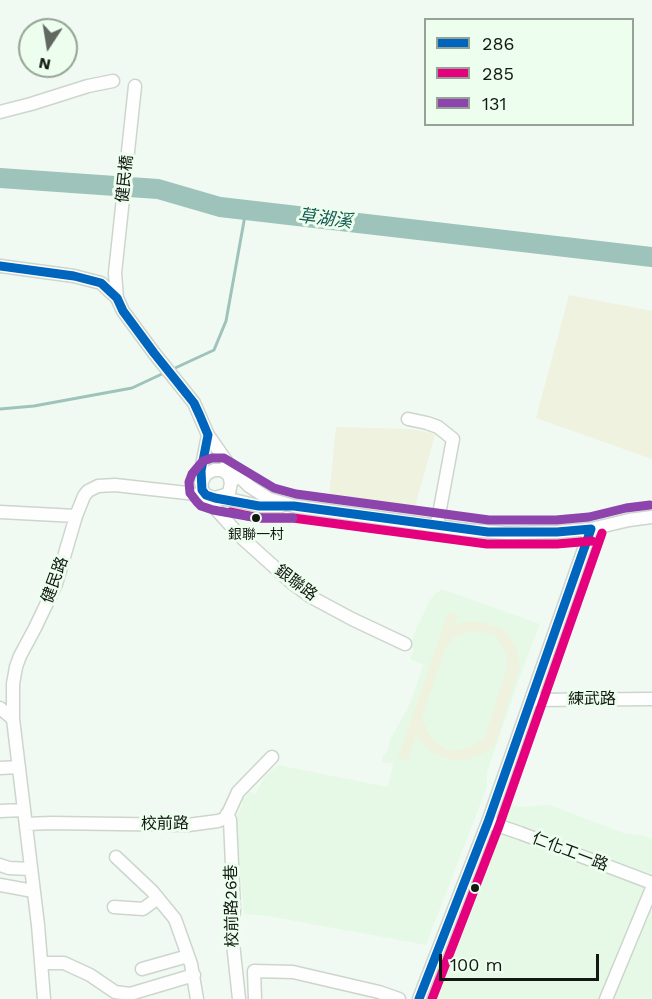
<!DOCTYPE html>
<html>
<head>
<meta charset="utf-8">
<style>
  body { margin:0 }
  #map { position:relative; width:652px; height:999px; overflow:hidden; background:#f1faf2; font-family:"Work Sans",sans-serif }
  canvas { display:block }
  .legend { position:absolute; left:424px; top:18px; width:210px; height:108px; box-sizing:border-box; background:#edfeee; border:2px solid #95a296; margin:0; padding:8px 10px; list-style:none; font-size:18px; color:#121912 }
  .legend li { display:flex; align-items:center; gap:12px; height:30px }
  .legend b { width:30px; border:2px solid #95a296 }
  .north { position:absolute; left:18px; top:18px; width:60px; height:60px; box-sizing:border-box; background:#edfeee; border:2px solid #95a296; border-radius:50%; rotate:192deg; font-size:16px; font-weight:700; line-height:24px; text-align:center; color:#121912 }
  .north::after { content:''; display:block; margin:auto; width:21px; height:27px; background:#606860; clip-path:polygon(50% 0,100% 100%,50% 72%,0 100%) }
  .scale { position:absolute; left:439px; top:954px; width:160px; height:27px; box-sizing:border-box; border:3px solid #121912; border-top:0; padding-left:8px; font-size:18px; line-height:21px; white-space:nowrap; color:#121912; -webkit-text-stroke:4px #edfeee; paint-order:stroke }
</style>
</head>
<body>
<div id="map">
<canvas width="652" height="999"></canvas>
<ul class="legend">
<li><b style="height:8px;background:#0065bd"></b>286</li>
<li><b style="height:8px;background:#e5007d"></b>285</li>
<li><b style="height:8px;background:#8e44ad"></b>131</li>
</ul>
<div class="north">N</div>
<div class="scale">100 m</div>
</div>
<script>
const ctx = document.querySelector('canvas').getContext('2d');
ctx.lineJoin = 'round';
function paint(path, color) { ctx.fillStyle = color; ctx.fill(path, 'evenodd'); }
const shape = rows => new Path2D(rows.map(r => 'M' + r).join(''));
function strokePath(path, color, width, dash) { ctx.strokeStyle = color; ctx.lineWidth = width; ctx.lineCap = dash ? 'butt' : 'round'; ctx.setLineDash(dash || []); ctx.stroke(path); }
function drawText(font, color, halo, rows, align = 'center') {
  ctx.font = font + ' "Work Sans","Noto Sans TC",sans-serif'; ctx.lineWidth = 6; ctx.setLineDash([]); ctx.textBaseline = 'middle'; ctx.strokeStyle = halo; ctx.fillStyle = color; for (const [text, x, y, turn = 0] of rows) {
    ctx.save(); ctx.translate(x, y); ctx.rotate((+turn || 0) * Math.PI / 180); ctx.textAlign = isNaN(turn) ? turn : align; if (halo) ctx.strokeText(text, 0, 0); ctx.fillText(text, 0, 0); ctx.restore();
  }
}
paint(shape([
  [442,589,540,624,518,682,487,772,487,787,426,945,267,916,244,914,235,823,237,815,243,804,242,800,250,791,255,794,266,775,278,765,388,787,393,764,382,762,383,754,386,755,390,740,411,701,423,665,410,659,414,649,408,646,430,600,435,594],
  [502,801,517,807,550,805,624,833,642,835,652,839,652,999,434,999,427,996]
]), '#e6f9e6');
paint(shape([
  [569,295,652,311,652,459,536,418],
  [336,427,409,429,428,432,435,435,414,510,329,496],
  [448,612,458,614,453,626,463,622,473,621,485,623,500,628,507,633,516,648,520,665,495,746,487,752,466,760,452,760,432,753,416,735,408,761,398,758],
  [471,631,486,633,496,636,506,654,508,664,485,737,474,745,463,749,453,750,444,749,432,738,427,731,422,717,446,648,453,638]
]), '#eef2de');
strokePath(shape([
  [173,369,214,350,226,321,246,210],
  [0,409,34,406,132,388,164,373]
]), '#9ec3bb', 3);
strokePath(shape([
  [0,178,158,189,220,207,652,257]
]), '#9ec3bb', 20);
const minor = shape([
  [0,112,31,104,88,86,113,81],
  [0,266,74,276,101,283,117,298,123,311,154,353,194,403,208,435,231,468,249,486,269,499,294,506,467,530,507,533,557,532,591,529,629,520,652,517],
  [117,298,115,273,135,86],
  [408,419,427,423,438,427,453,439,437,525],
  [208,435,201,471,202,490,206,495,215,498,225,495,229,493,231,483,229,475],
  [201,483,206,474,214,470,222,470,235,479],
  [205,497,241,537,292,583,311,597,352,619,405,644],
  [0,512,76,516],
  [532,700,652,699],
  [0,708,13,719],
  [0,768,19,767],
  [0,811,24,810],
  [227,814,230,820,234,910,232,934,239,999],
  [488,822,520,833,652,883],
  [26,824,51,823,188,825,218,821,226,818,238,792,272,757],
  [116,857,152,891,175,919,191,964,197,999],
  [0,865,9,868,30,869],
  [0,885,33,891],
  [114,907,143,909,158,898],
  [41,963,64,963,90,975,115,992,130,994,194,975],
  [142,969,188,956],
  [44,999,38,925,13,719,13,684,16,667,20,656,35,628,56,584,76,516,84,496,88,491,98,486,115,485,187,493,205,497,233,500,259,506,281,506],
  [255,999,254,971,293,972,379,992,399,999],
  [419,999,488,822,591,529],
  [606,999,652,888]
]);
strokePath(minor, '#cdd5cd', 15);
strokePath(minor, '#fdfefd', 12);
strokePath(shape([
  [0,266,74,276,101,283,117,298,123,311,154,353,194,403,200,416,208,435,201,471,202,490,206,495,215,498,259,506,294,506,488,532,557,532,591,529],
  [419,999,488,822,591,529]
]), '#0065bd', 9);
strokePath(shape([
  [230,512,258,518,293,518,487,544,557,544,592,541],
  [432,999,499,826,602,533]
]), '#e5007d', 9);
strokePath(shape([
  [293,518,258,518,213,510,201,506,197,502,190,493,189,482,192,474,203,461,212,458,224,458,274,488,296,494,489,520,556,520,589,517,626,508,650,505]
]), '#8e44ad', 9);
for (const [x, y, r, color] of [
  [256,518,5,"#121912"],
  [475,888,5,"#121912"]
]) { const dot = new Path2D(); dot.arc(x, y, r, 0, 2 * Math.PI); ctx.fillStyle = color; ctx.fill(dot); strokePath(dot, '#edfeee', 2); }
drawText('14px', '#121912', '#edfeee', [
  ["銀聯一村",256,535]
]);
drawText('16px', '#121912', '#edfeee', [
  ["健民橋",125,179,-84],
  ["健民路",55,580,-70],
  ["銀聯路",296,583,37],
  ["練武路",592,699],
  ["校前路",165,824,-1],
  ["仁化工一路",570,852,21],
  ["校前路26巷",232,906,-91]
]);
drawText('italic 18px', '#145951', '#edfeee', [
  ["草湖溪",325,219,7]
]);
</script>
</body>
</html>
